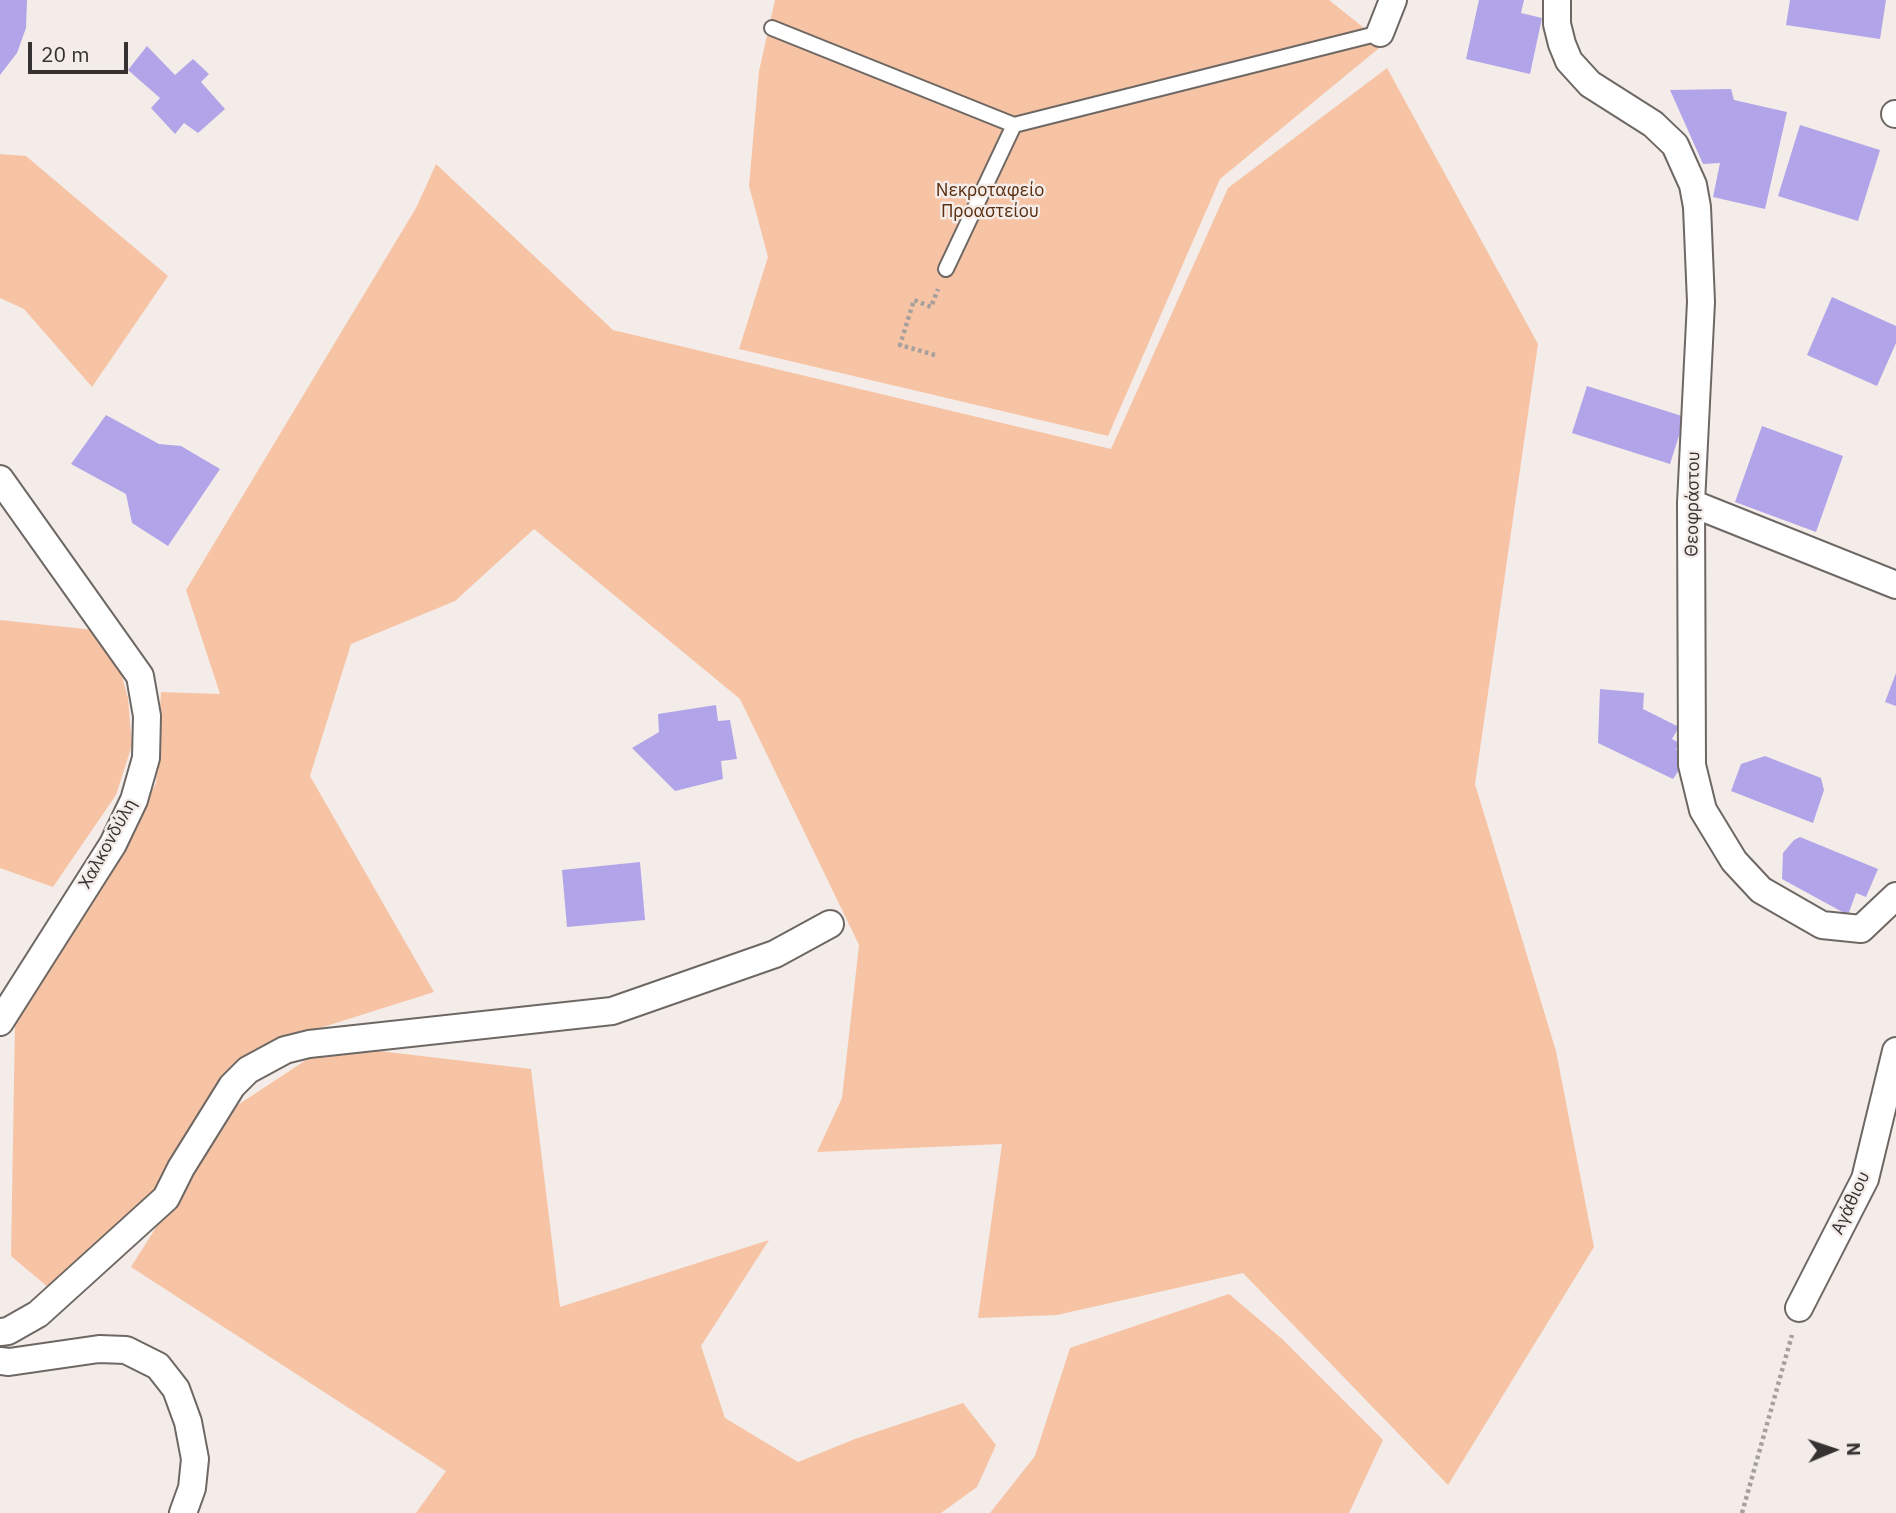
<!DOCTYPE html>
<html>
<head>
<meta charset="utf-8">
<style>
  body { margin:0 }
  #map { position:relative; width:1896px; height:1513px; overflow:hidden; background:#f4ece8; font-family:"IBM Plex Sans",sans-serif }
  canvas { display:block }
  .north { position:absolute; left:1798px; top:1415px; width:70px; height:70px; -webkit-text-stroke:5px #f4ece8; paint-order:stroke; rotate:88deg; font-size:19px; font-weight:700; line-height:28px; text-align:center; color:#353231 }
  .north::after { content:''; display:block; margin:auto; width:24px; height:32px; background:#353231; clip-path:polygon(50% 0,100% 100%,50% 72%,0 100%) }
  .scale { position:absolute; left:28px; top:42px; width:100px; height:32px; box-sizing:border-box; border:4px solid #353231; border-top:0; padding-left:9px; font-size:21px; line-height:24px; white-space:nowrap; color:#353231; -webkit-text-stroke:5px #f4ece8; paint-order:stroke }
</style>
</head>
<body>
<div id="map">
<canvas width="1896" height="1513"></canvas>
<div class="north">N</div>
<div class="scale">20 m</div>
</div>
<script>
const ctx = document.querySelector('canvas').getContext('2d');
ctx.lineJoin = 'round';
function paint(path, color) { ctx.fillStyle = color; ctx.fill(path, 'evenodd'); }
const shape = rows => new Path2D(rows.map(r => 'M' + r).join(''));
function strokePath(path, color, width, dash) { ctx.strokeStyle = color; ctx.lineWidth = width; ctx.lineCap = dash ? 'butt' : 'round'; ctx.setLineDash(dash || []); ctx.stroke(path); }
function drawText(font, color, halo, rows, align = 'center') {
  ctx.font = font + ' "IBM Plex Sans",sans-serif'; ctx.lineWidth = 5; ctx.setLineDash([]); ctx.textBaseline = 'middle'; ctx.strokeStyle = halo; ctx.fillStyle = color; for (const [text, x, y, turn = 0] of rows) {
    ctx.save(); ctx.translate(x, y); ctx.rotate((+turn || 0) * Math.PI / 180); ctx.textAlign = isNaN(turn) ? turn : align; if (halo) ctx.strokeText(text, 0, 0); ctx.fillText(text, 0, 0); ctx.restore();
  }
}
paint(shape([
  [775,0,1329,0,1384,44,1220,179,1108,436,739,349,768,257,749,186,759,71],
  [1387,68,1538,344,1475,784,1556,1051,1594,1247,1448,1485,1243,1273,1057,1315,978,1318,1002,1144,817,1152,842,1098,859,945,740,699,534,529,455,601,351,644,310,776,434,992,260,1047,223,1080,155,1197,49,1288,11,1256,15,1021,117,858,156,783,161,692,220,694,186,590,416,208,436,164,613,330,1111,449,1228,188],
  [0,154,26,156,168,276,92,387,24,309,0,298],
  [0,620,94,630,118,662,128,698,132,745,116,795,53,887,0,868],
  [329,1045,531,1069,560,1307,769,1240,701,1346,725,1418,798,1462,855,1439,963,1403,996,1445,977,1487,941,1513,416,1513,446,1471,131,1267,230,1110],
  [1229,1294,1281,1338,1383,1440,1349,1513,990,1513,1035,1456,1070,1348]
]), '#f7c3a5');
paint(shape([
  [0,0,27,0,26,28,17,53,0,75],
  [1479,0,1524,0,1521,13,1542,18,1530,74,1466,59],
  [1790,0,1886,0,1880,39,1786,25],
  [147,46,175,75,193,59,209,74,201,82,225,109,198,133,184,123,175,134,151,108,160,98,128,70],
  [1731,89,1734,100,1787,112,1765,209,1713,197,1720,163,1703,164,1670,90],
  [1800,125,1880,150,1858,221,1778,196],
  [1832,297,1896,326,1896,343,1877,386,1807,355],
  [1587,386,1685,417,1670,464,1572,433],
  [106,415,159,444,181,446,220,469,168,546,132,523,126,494,71,464],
  [1762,426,1843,456,1816,532,1735,502],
  [1896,673,1896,706,1885,702],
  [1600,689,1644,693,1643,709,1679,727,1672,739,1679,743,1676,750,1685,752,1685,761,1673,779,1598,743],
  [716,705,718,721,730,720,737,759,721,761,723,779,675,791,632,748,659,732,658,714],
  [1765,756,1821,778,1824,790,1813,823,1731,791,1741,764],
  [1800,837,1878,869,1866,897,1856,893,1848,915,1782,879,1783,853,1794,840],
  [640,862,645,920,567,927,562,870]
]), '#b1a4e8');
const lane = shape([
  [772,28,1014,125,1380,33],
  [946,269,1014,125]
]);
const street = shape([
  [1557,0,1557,24,1562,44,1569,61,1590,84,1653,124,1675,145,1693,185,1697,207,1701,302,1691,503,1692,765,1703,810,1734,861,1761,890,1822,925,1861,929,1896,896],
  [1380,33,1393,0],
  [1895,114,1896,114],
  [0,479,140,676,147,716,146,758,134,800,113,844,0,1022],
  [1691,503,1896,585],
  [1799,1308,1865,1179,1896,1051],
  [0,1332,8,1331,38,1314,166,1198,181,1168,232,1086,248,1070,285,1050,309,1044,612,1011,775,954,830,924],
  [0,1361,9,1362,99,1349,126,1350,158,1366,176,1389,188,1422,195,1459,192,1488,183,1513]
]);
strokePath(lane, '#6e6864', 18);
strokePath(street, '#6e6864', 30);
strokePath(shape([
  [935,355,900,345,914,300,931,307,938,289],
  [1742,1513,1792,1335]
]), '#a6a09d', 4.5, [3.5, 3.5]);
strokePath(lane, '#fff', 14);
strokePath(street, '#fff', 26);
drawText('18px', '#5a2e10', '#f4ece8', [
  ["Νεκροταφείο",990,191],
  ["Προαστείου",990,212]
]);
drawText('18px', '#353231', '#f4ece8', [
  ["Θεοφράστου",1693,504,-89],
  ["Χαλκονδύλη",108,844,-61],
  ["Αγάθιου",1851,1203,-65]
]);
</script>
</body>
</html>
